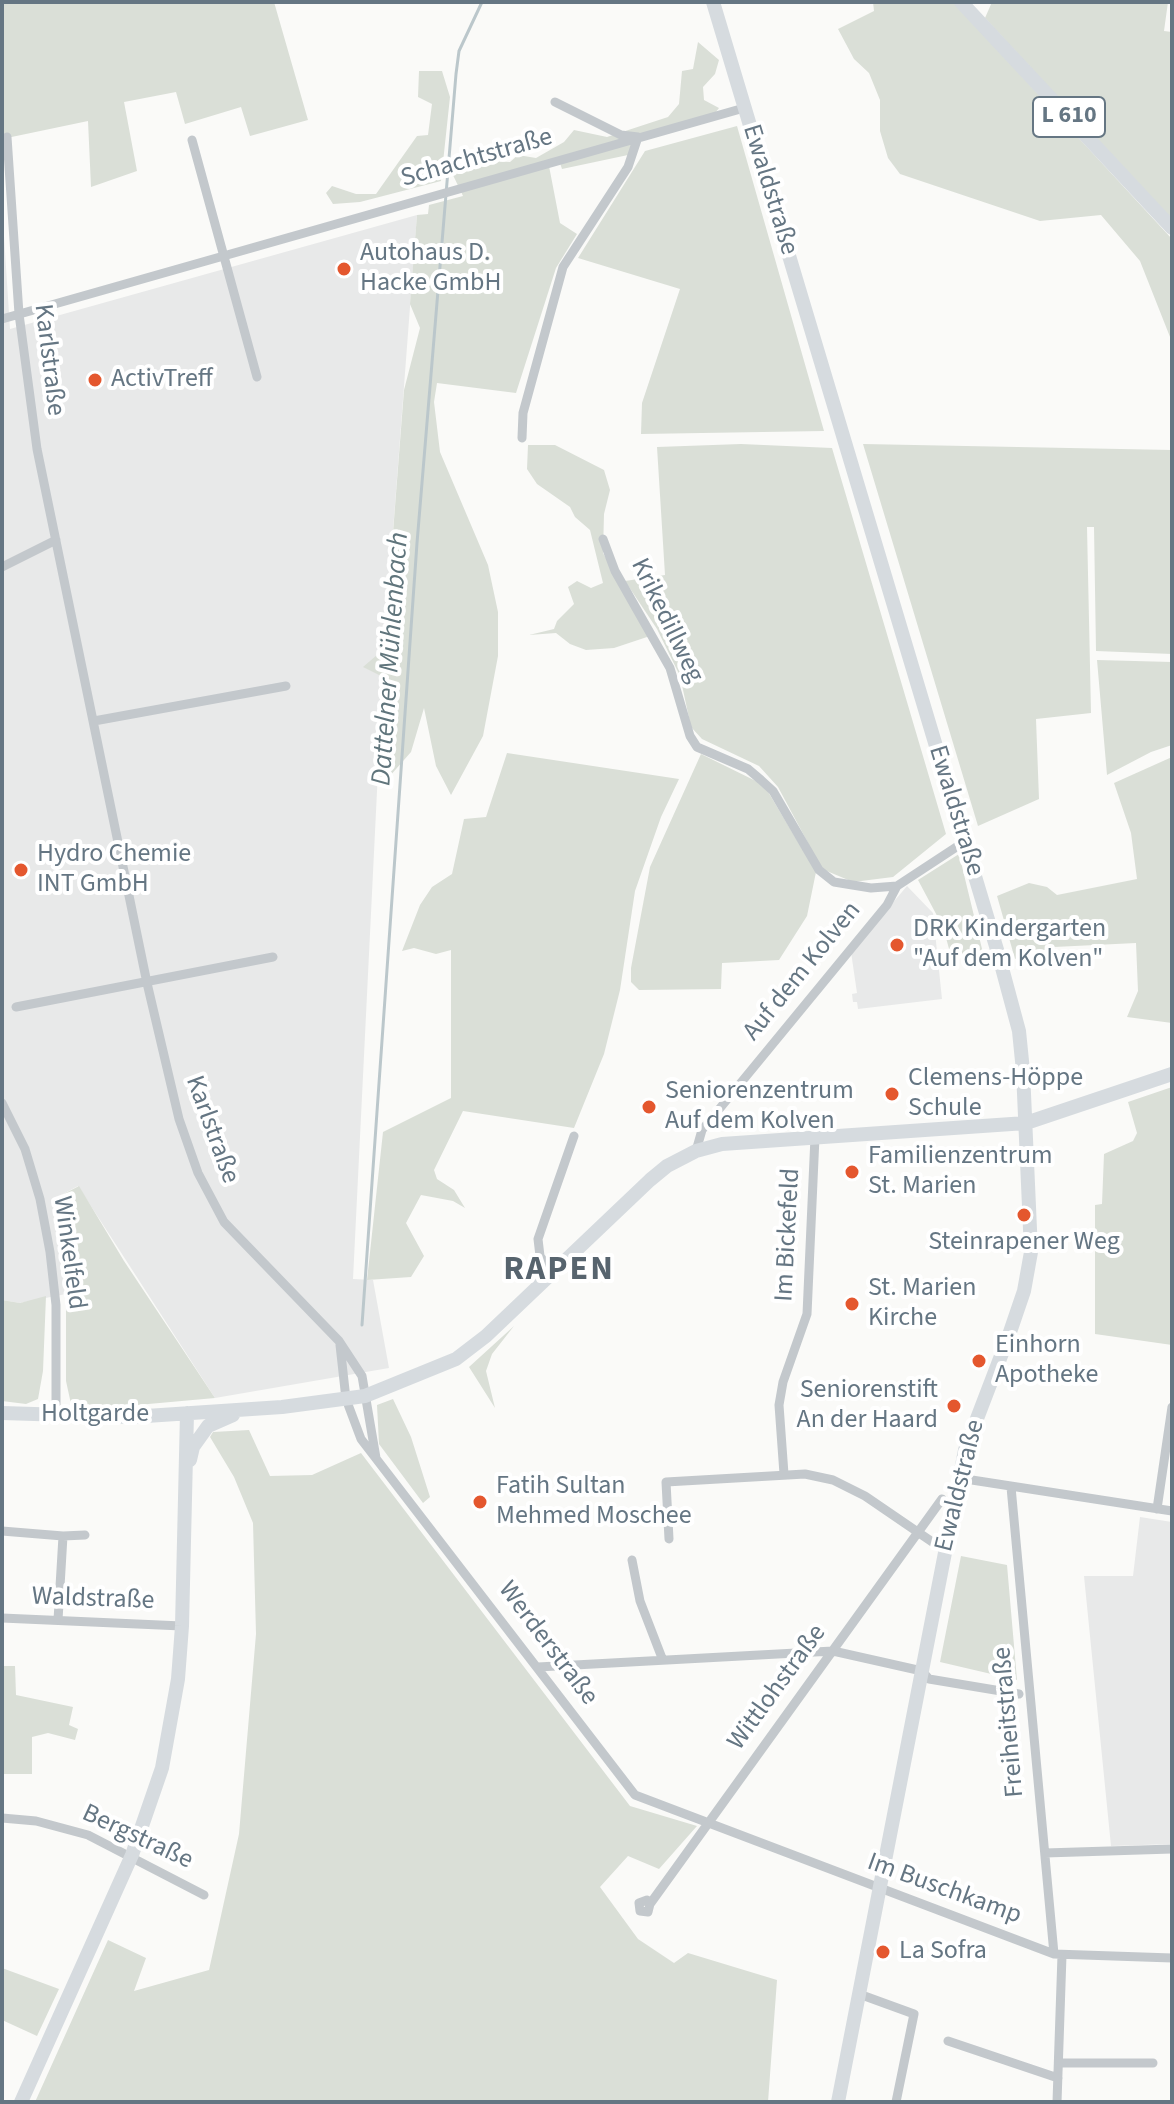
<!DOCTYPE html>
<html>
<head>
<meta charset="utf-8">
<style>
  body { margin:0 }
  #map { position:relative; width:1174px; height:2104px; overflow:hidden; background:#fafaf8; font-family:"Source Sans 3",sans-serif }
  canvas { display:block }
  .frame { position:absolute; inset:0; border:4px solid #657683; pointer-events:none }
</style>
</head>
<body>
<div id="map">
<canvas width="1174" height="2104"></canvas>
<div class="frame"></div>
</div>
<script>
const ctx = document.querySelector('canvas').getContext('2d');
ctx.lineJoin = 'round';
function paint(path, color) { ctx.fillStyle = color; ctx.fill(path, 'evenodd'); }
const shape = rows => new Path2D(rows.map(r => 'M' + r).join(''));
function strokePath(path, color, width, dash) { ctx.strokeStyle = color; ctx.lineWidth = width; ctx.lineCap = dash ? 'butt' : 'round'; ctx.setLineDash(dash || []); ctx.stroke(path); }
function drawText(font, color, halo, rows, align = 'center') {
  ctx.font = font + ' "Source Sans 3",sans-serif'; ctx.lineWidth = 8; ctx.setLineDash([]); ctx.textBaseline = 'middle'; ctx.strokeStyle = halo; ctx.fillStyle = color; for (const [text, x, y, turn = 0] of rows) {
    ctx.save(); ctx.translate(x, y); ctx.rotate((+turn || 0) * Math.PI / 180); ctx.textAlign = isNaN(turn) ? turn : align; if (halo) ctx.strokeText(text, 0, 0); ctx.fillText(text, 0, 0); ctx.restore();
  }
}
paint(shape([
  [2,205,10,329,417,215,384,649,353,1279,373,1280,389,1368,215,1398,78,1186,52,1200,66,1294,20,1303,2,1300],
  [907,886,933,913,942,999,858,1009,857,1002,853,1002,852,994,857,993,851,952],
  [1140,1517,1172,1522,1172,1844,1111,1846,1084,1576,1133,1576]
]), '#e8e9e9');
paint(shape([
  [2,2,274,2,308,120,250,136,241,107,185,124,176,92,124,102,137,171,91,187,88,121,2,139],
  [873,2,953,2,1172,239,1172,342,1140,261,1101,215,1040,221,900,174,888,158,880,131,880,100,869,73,854,59,838,29,874,11],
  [992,2,1168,2,1164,31,1172,32,1172,220,985,18],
  [698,42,719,60,715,74,703,87,704,100,719,108,712,117,642,139,628,155,562,169,560,163,549,166,560,223,577,234,556,268,516,393,437,383,434,402,440,452,488,565,498,612,498,656,483,736,451,795,436,766,424,708,411,752,389,777,378,777,383,677,363,667,384,649,404,390,420,328,410,304,417,215,428,214,429,205,463,196,452,173,488,161,510,162,518,155,536,158,564,142,574,130,607,137,668,117,679,104,682,71,693,69],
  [419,71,442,71,450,97,441,181,360,202,333,204,326,193,332,186,356,194,376,194,417,136,428,135,432,104,418,97],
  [737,126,824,431,641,434,642,403,680,289,578,258,645,151],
  [741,444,832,448,946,834,893,877,853,882,822,869,778,787,759,766,702,739,691,727,680,676,657,629,625,581,665,575,657,447],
  [863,444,1172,450,1172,654,1096,651,1094,527,1087,527,1091,713,1036,719,1039,799,978,826],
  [528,445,555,445,604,470,610,490,604,514,603,553,650,636,614,648,586,650,570,644,556,633,529,635,554,629,557,621,574,604,568,587,577,581,591,588,603,583,590,530,575,517,570,507,537,484,527,469],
  [1097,660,1172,662,1172,745,1151,752,1107,775],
  [507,753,679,779,661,817,635,891,620,990,604,1054,574,1128,463,1111,434,1170,437,1179,454,1190,465,1208,453,1201,421,1195,406,1223,424,1256,411,1277,367,1280,383,1132,451,1098,451,950,436,954,414,948,402,951,420,905,432,887,452,874,464,819,486,817],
  [701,754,764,785,816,872,807,916,779,960,722,963,721,989,639,990,631,982,631,968,650,867],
  [1172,757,1172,1023,1127,1017,1138,991,1136,943,1054,947,1015,959,997,896,1029,883,1047,887,1057,895,1137,879,1131,833,1114,783],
  [959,854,983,953,951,956,943,927,918,880],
  [1172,1087,1172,1345,1095,1334,1095,1205,1102,1204,1104,1154,1133,1141,1137,1133,1128,1102],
  [79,1186,124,1261,215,1398,104,1408,71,1404,66,1381,66,1294,52,1200],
  [46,1296,43,1371,38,1399,26,1404,2,1401,2,1300,20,1303],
  [514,1326,492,1354,486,1371,495,1408,469,1367],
  [393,1399,411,1437,430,1497,423,1503,379,1444,377,1405],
  [249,1430,270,1476,312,1475,361,1453,630,1806,697,1826,659,1869,628,1856,600,1887,638,1939,674,1963,688,1953,777,1980,768,2102,35,2102,108,1940,146,1958,134,1991,209,1970,239,1834,256,1634,253,1523,234,1477,210,1437,213,1432],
  [961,1556,1007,1565,1017,1680,940,1662],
  [2,1666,15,1666,16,1695,73,1707,69,1725,78,1729,75,1740,48,1733,32,1737,32,1774,2,1774],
  [2,1968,59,1989,37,2036,2,2020]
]), '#dadfd7');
strokePath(shape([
  [362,1325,417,543,456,74,459,51,482,2]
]), '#bbc7cb', 3);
strokePath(shape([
  [7,137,19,314,37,449,147,983,179,1119,198,1173,224,1222,339,1341,362,1376,376,1458],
  [192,140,257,377],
  [2,319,744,108],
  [522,438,523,413,563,267,628,167,638,137,621,135,555,102],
  [603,539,615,571,670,668,690,736,697,747,748,769,761,780,773,791,819,870,834,882,871,888,897,886],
  [2,567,56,540],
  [94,721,286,686],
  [16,1007,273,957],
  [2,1103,25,1149,40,1199,50,1252,56,1305,56,1417],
  [696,1151,702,1130,887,905,897,886,964,842],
  [551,1272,540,1256,538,1239,574,1136],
  [340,1345,346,1399,361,1439,635,1795,1054,1954,1172,1958],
  [784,1474,779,1405,783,1382,807,1314,815,1137],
  [959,1478,1172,1511],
  [1011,1487,1054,1954],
  [1157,1509,1172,1407],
  [2,1531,63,1536,58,1620],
  [63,1536,85,1535],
  [669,1539,666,1482,805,1474,833,1480,865,1496,944,1550],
  [632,1560,640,1601,662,1658],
  [2,1618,182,1626],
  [538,1667,833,1651,922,1671,929,1679,1019,1694],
  [2,1818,36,1821,88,1835,204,1895],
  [1045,1853,1172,1849],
  [650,1904,647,1900,639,1903,640,1911,648,1912,650,1904,942,1499],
  [859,1994,914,2014,896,2102],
  [948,2041,1058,2078],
  [1059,2063,1153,2063],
  [1057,2102,1062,1955]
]), '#c3c8cc', 9);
strokePath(shape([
  [713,2,998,953,1019,1031,1023,1071,1031,1252,1024,1291,1009,1335,965,1450,838,2102],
  [2,1413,131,1417,282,1407,365,1396,456,1359,486,1336,650,1180,667,1166,696,1151,722,1144,1026,1123,1172,1074],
  [190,1460,193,1447,208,1426,233,1415],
  [21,2102,132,1855,162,1768,178,1679,182,1626,187,1413]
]), '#d6dbdf', 14);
strokePath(shape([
  [961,2,1172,228]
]), '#d6dbdf', 14);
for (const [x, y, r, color] of [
  [344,269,8,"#e4572e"],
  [95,380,8,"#e4572e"],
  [21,870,8,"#e4572e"],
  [897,945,8,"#e4572e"],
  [892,1094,8,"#e4572e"],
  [649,1107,8,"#e4572e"],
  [852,1172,8,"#e4572e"],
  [1024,1215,8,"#e4572e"],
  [852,1304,8,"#e4572e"],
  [979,1361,8,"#e4572e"],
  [954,1406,8,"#e4572e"],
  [480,1502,8,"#e4572e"],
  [883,1952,8,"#e4572e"]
]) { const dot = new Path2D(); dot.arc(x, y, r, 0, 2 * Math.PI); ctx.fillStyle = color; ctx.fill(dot); strokePath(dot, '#fff', 3); }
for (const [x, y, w] of [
  [1069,117,72]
]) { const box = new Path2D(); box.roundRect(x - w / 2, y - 20, w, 40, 6); ctx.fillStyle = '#fff'; ctx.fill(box); strokePath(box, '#657683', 2); }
drawText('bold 24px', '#657683', null, [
  ["L 610",1069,117]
]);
drawText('26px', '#657683', '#fff', [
  ["Schachtstraße",477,159,-16],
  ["Ewaldstraße",769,190,73],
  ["Karlstraße",48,360,83],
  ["Krikedillweg",666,621,64],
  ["Ewaldstraße",955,811,73],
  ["Auf dem Kolven",803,972,-51],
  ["Karlstraße",211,1130,70],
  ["Im Bickefeld",789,1235,-87],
  ["Winkelfeld",68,1253,82],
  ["Holtgarde",95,1415],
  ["Ewaldstraße",961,1486,-76],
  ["Waldstraße",93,1600,2],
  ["Werderstraße",547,1644,53],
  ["Wittlohstraße",778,1688,-54],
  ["Freiheitstraße",1010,1722,-95],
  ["Bergstraße",137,1838,25],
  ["Im Buschkamp",944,1890,20]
]);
drawText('26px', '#657683', '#fff', [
  ["Autohaus D.",360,254],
  ["Hacke GmbH",360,284],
  ["ActivTreff",111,380],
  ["Hydro Chemie",37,855],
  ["INT GmbH",37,885],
  ["DRK Kindergarten",913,930],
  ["\"Auf dem Kolven\"",913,960],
  ["Clemens-Höppe",908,1079],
  ["Schule",908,1109],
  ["Seniorenzentrum",665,1092],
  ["Auf dem Kolven",665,1122],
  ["Familienzentrum",868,1157],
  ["St. Marien",868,1187],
  ["Steinrapener Weg",1024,1243,"center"],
  ["St. Marien",868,1289],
  ["Kirche",868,1319],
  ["Einhorn",995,1346],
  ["Apotheke",995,1376],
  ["Seniorenstift",938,1391,"right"],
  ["An der Haard",938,1421,"right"],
  ["Fatih Sultan",496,1487],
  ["Mehmed Moschee",496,1517],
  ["La Sofra",899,1952]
], 'left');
drawText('italic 28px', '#60757c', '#fff', [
  ["Dattelner Mühlenbach",392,659,-86]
]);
ctx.letterSpacing = '2px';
drawText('bold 34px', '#57646e', '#fff', [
  ["RAPEN",559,1272]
]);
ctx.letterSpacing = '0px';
</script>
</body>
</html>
